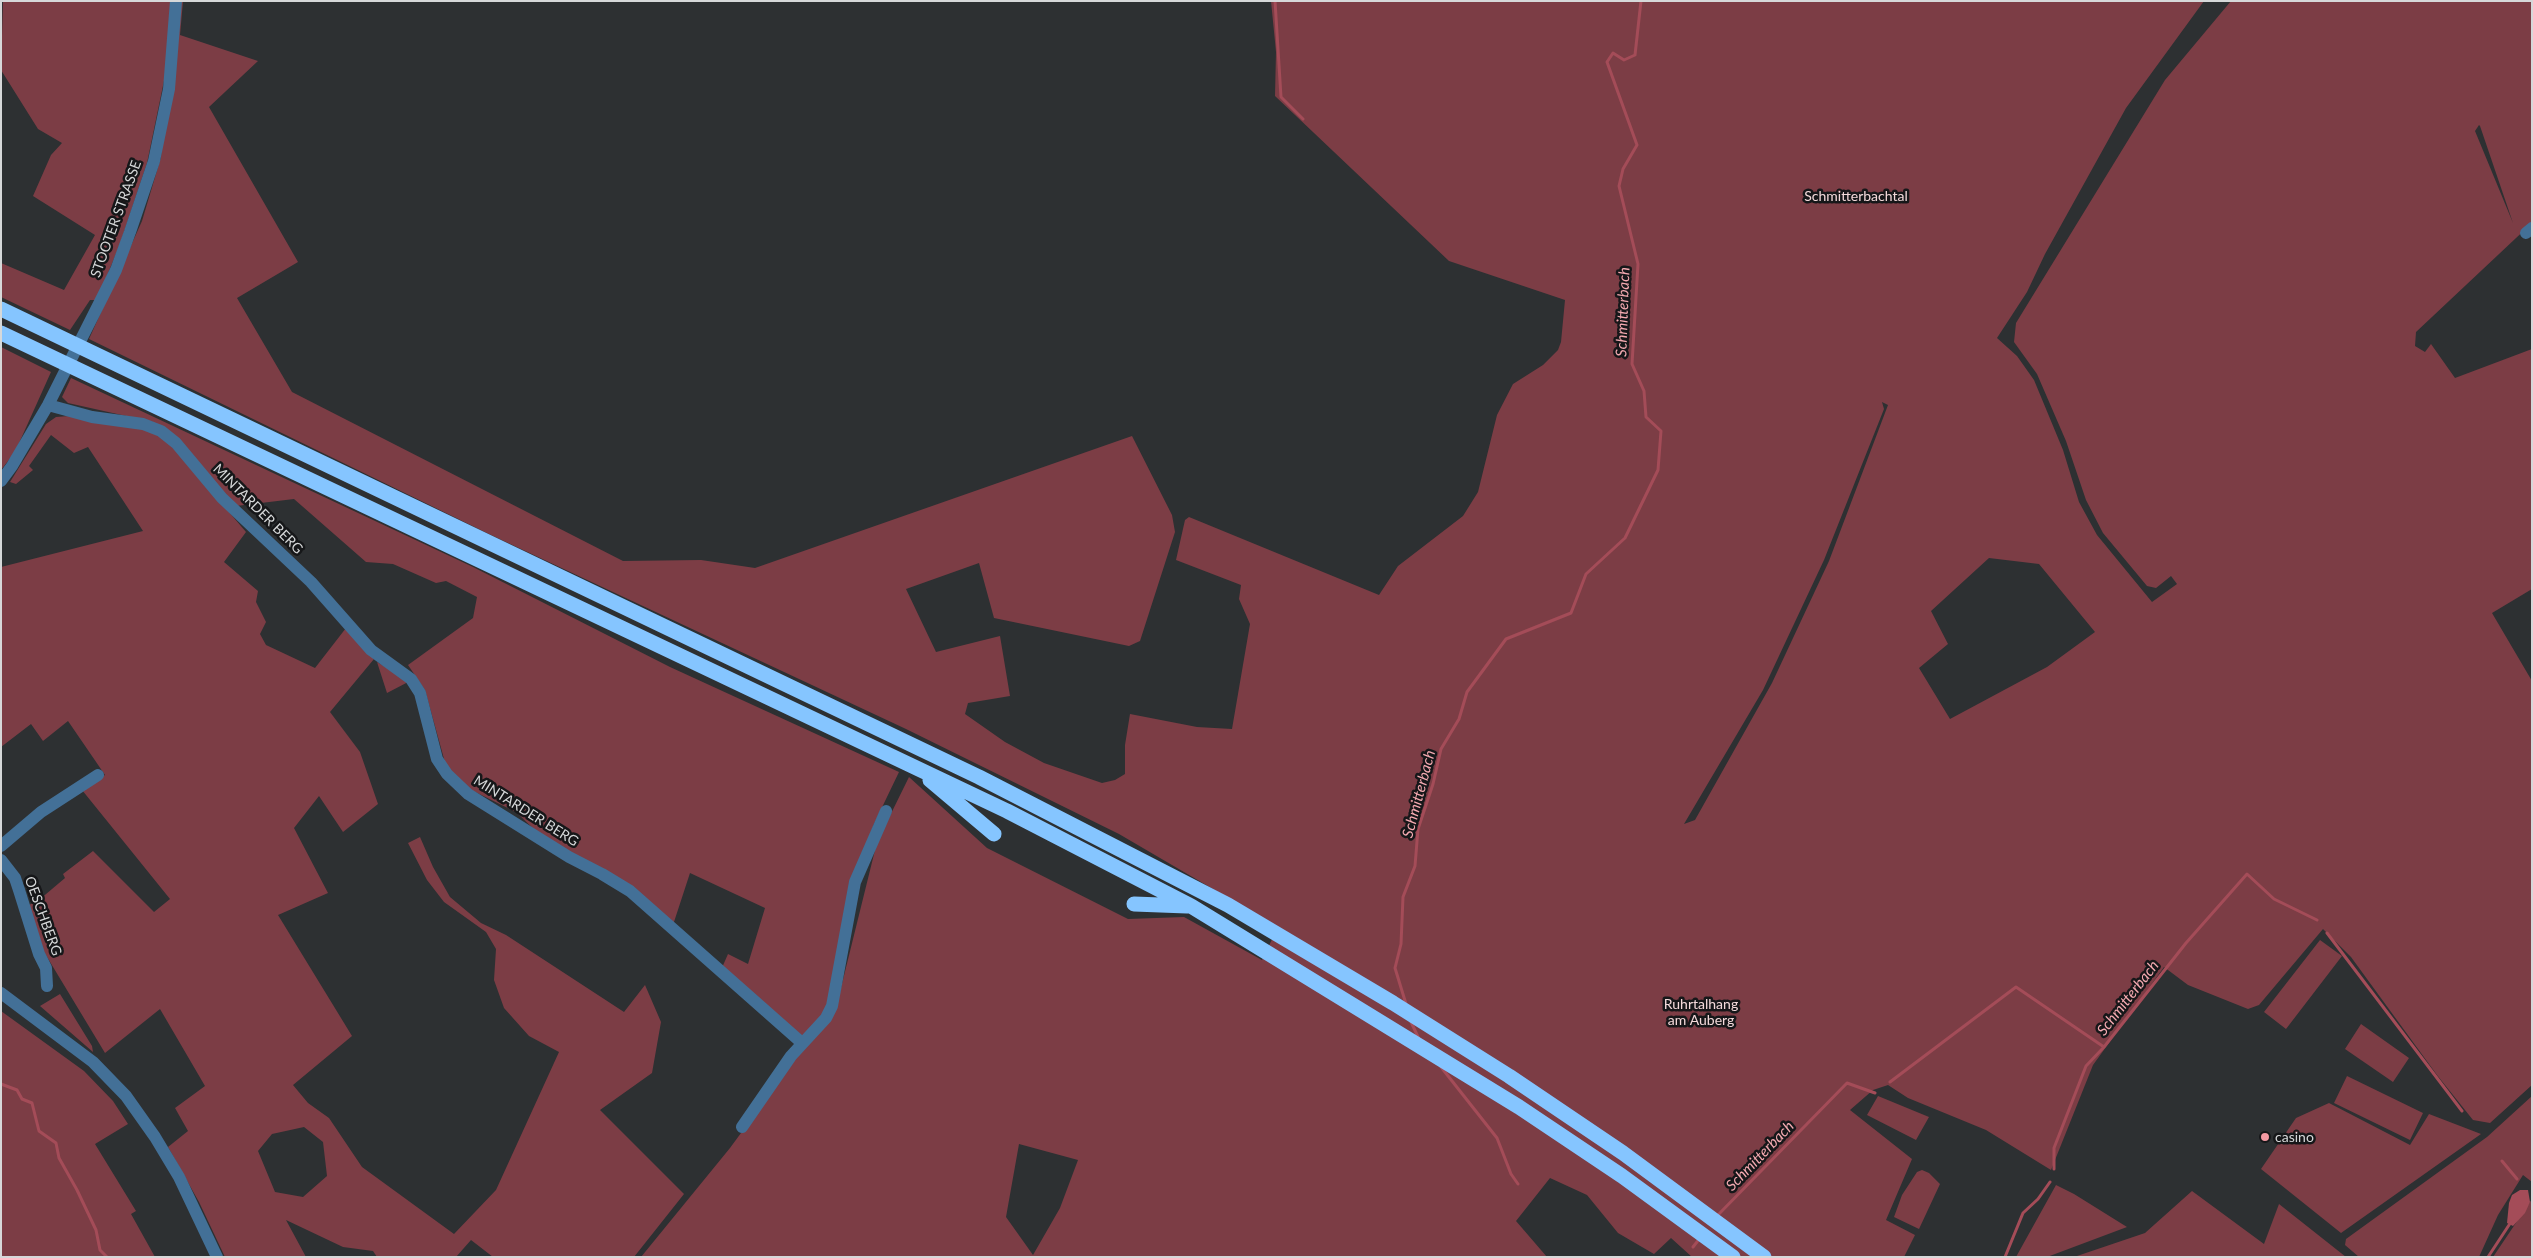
<!DOCTYPE html>
<html>
<head>
<meta charset="utf-8">
<style>
  body { margin:0 }
  #map { position:relative; width:2533px; height:1258px; overflow:hidden; background:#2d3032; font-family:Lato,sans-serif }
  canvas { display:block }
  .frame { position:absolute; inset:0; border:2px solid #d6d8d9; pointer-events:none }
</style>
</head>
<body>
<div id="map">
<canvas width="2533" height="1258"></canvas>
<div class="frame"></div>
</div>
<script>
const ctx = document.querySelector('canvas').getContext('2d');
ctx.lineJoin = 'round';
function paint(path, color) { ctx.fillStyle = color; ctx.fill(path, 'evenodd'); }
const shape = rows => new Path2D(rows.map(r => 'M' + r).join(''));
function strokePath(path, color, width, dash) { ctx.strokeStyle = color; ctx.lineWidth = width; ctx.lineCap = dash ? 'butt' : 'round'; ctx.setLineDash(dash || []); ctx.stroke(path); }
function drawText(font, color, halo, rows, align = 'center') {
  ctx.font = font + ' Lato,sans-serif'; ctx.lineWidth = 5; ctx.setLineDash([]); ctx.textBaseline = 'middle'; ctx.strokeStyle = halo; ctx.fillStyle = color; for (const [text, x, y, turn = 0] of rows) {
    ctx.save(); ctx.translate(x, y); ctx.rotate((+turn || 0) * Math.PI / 180); ctx.textAlign = isNaN(turn) ? turn : align; if (halo) ctx.strokeText(text, 0, 0); ctx.fillText(text, 0, 0); ctx.restore();
  }
}
paint(shape([
  [3,1,183,1,180,35,258,61,209,107,298,262,237,298,292,392,623,561,701,560,755,568,1132,436,1172,515,1175,532,1140,641,1129,646,994,618,979,563,906,589,936,652,1000,636,1010,696,968,703,965,714,1005,742,1044,763,1102,783,1115,780,1125,774,1125,745,1130,714,1197,727,1232,729,1250,624,1239,599,1241,585,1176,560,1185,520,1189,517,1379,595,1398,566,1463,516,1478,492,1497,415,1513,384,1543,365,1558,350,1561,342,1565,300,1449,261,1275,96,1276,52,1271,1,2204,1,2126,108,2045,254,2027,292,1997,338,2017,356,2034,380,2063,450,2079,502,2097,535,2152,602,2177,584,2171,576,2156,588,2147,586,2103,533,2086,500,2066,441,2037,374,2014,342,2016,323,2165,80,2231,1,2532,1,2532,223,2416,332,2415,346,2425,352,2431,344,2455,378,2532,349,2532,589,2492,613,2532,681,2532,1085,2490,1123,2473,1120,2437,1075,2351,957,2323,929,2259,1005,2248,1009,2188,985,2164,967,2093,1065,2051,1170,1986,1130,1908,1098,1888,1085,1873,1090,1850,1110,1912,1159,1886,1220,1915,1235,1904,1257,1692,1257,1671,1238,1654,1254,1618,1233,1587,1195,1550,1178,1516,1221,1547,1257,641,1257,730,1148,807,1043,721,970,728,954,748,964,765,908,690,873,673,925,540,835,516,812,469,789,446,766,425,690,408,665,473,618,477,597,446,581,436,583,393,564,366,562,294,499,236,506,153,422,68,403,62,397,71,378,473,567,670,667,899,772,874,824,852,881,835,1012,877,842,909,777,987,848,1128,919,1184,917,1262,960,1278,927,1119,834,906,729,491,535,89,339,142,221,161,157,165,76,147,163,120,244,97,300,90,300,70,330,1,297,1,263,64,290,95,235,33,196,51,155,62,143,38,129,1,70],
  [2479,125,2480,126,2513,223,2475,131],
  [1882,402,1888,405,1829,561,1772,683,1695,820,1684,824,1763,690,1824,560,1884,409],
  [1989,558,2039,564,2095,632,2047,667,1950,719,1919,668,1948,644,1931,611],
  [1019,1144,1078,1160,1060,1208,1033,1255,1006,1217],
  [1,347,51,372,15,452,1,470],
  [69,416,143,428,163,437,188,464,246,532,224,562,258,591,256,602,266,622,260,634,266,645,315,668,346,628,374,659,330,712,360,752,378,804,343,832,319,796,294,828,328,893,278,915,352,1036,293,1085,308,1103,329,1118,362,1167,454,1234,496,1190,559,1052,529,1036,504,1008,494,980,496,949,486,932,444,902,427,880,408,843,420,837,433,867,450,897,481,923,506,935,624,1012,645,985,661,1022,652,1073,600,1110,684,1194,634,1257,493,1257,471,1240,456,1257,377,1257,373,1251,343,1247,286,1220,306,1257,225,1257,199,1202,168,1147,188,1131,175,1108,205,1086,160,1009,105,1053,44,952,29,905,39,900,65,878,63,874,93,851,154,912,170,899,82,790,105,775,68,721,43,741,31,724,1,747,1,567,143,531,88,447,74,453,51,435,29,466,33,470,16,484,10,482,46,424,56,417],
  [304,1127,323,1142,327,1176,303,1197,275,1192,258,1151,272,1134],
  [377,662,410,681,387,693],
  [2320,940,2342,956,2286,1029,2264,1012],
  [60,994,92,1046,93,1052,40,1006],
  [1,1011,84,1071,113,1101,128,1124,95,1144,136,1211,131,1214,155,1257,1,1257],
  [2361,1024,2409,1058,2393,1082,2345,1049],
  [2347,1076,2423,1113,2410,1140,2334,1103],
  [1878,1096,1929,1117,1916,1140,1867,1115],
  [2532,1096,2532,1182,2523,1175,2498,1215,2479,1257,2359,1257,2345,1245,2346,1239,2487,1137],
  [2329,1103,2410,1145,2429,1114,2481,1134,2341,1233,2261,1169,2296,1118],
  [1922,1170,1929,1173,1940,1184,1919,1229,1894,1217,1902,1195,1917,1172],
  [2056,1185,2074,1194,2127,1227,2047,1257,2016,1257],
  [2192,1191,2264,1244,2279,1204,2346,1257,2074,1257,2145,1233],
  [2532,1199,2532,1257,2493,1257]
]), '#7c3d45');
paint(shape([
  [2520,1190,2528,1190,2530,1202,2525,1213,2513,1226,2507,1223,2509,1203,2512,1195]
]), '#a44c58');
strokePath(shape([
  [1275,1,1281,97,1303,119],
  [2327,933,2462,1111],
  [1406,1004,1395,968,1401,944,1403,897,1415,866,1418,829,1433,784,1441,749,1459,719,1467,692,1506,639,1571,613,1586,574,1625,538,1658,470,1661,431,1646,417,1644,391,1632,364,1638,264,1619,186,1623,169,1637,145,1607,62,1613,53,1624,60,1635,55,1641,1],
  [1411,1022,1419,1039],
  [1441,1067,1497,1138,1511,1174,1518,1184],
  [1890,1082,2016,987,2104,1047,2186,943,2247,874,2274,899,2317,920],
  [1,1084,17,1090,22,1099,32,1103,39,1131,56,1143,59,1158,77,1190,96,1230,100,1250,107,1257],
  [2502,1161,2517,1179],
  [2054,1169,2054,1148,2086,1066,2104,1047],
  [1716,1217,1847,1083,1875,1093],
  [1693,1247,1700,1238],
  [2005,1257,2023,1213,2038,1199,2050,1182],
  [2488,1257,2511,1222]
]), '#a44c58', 3);
strokePath(shape([
  [2526,233,2532,228],
  [48,405,92,417,143,424,161,431,176,443,222,498,311,582,371,650,411,679,420,693,437,759,447,774,468,794,569,857,602,874,630,891,802,1043],
  [1,481,12,466,48,405,116,270,130,232,154,161,169,89,176,1],
  [1,846,41,812,98,775],
  [1,860,15,878,19,890,39,954,46,968,47,986],
  [1,993,93,1062,126,1096,155,1137,179,1177,217,1257],
  [742,1127,791,1056,826,1018,832,1006,855,882,886,811]
]), '#437097', 12);
strokePath(shape([
  [1,309,979,777,1228,905,1393,1003,1509,1076,1623,1153,1764,1257],
  [1,333,1007,811,1191,906,1519,1107,1622,1176,1733,1257],
  [930,780,994,834],
  [1134,904,1187,906]
]), '#85c5ff', 15);
for (const [x, y, r, color] of [
  [2265,1137,5,"#f49aa3"]
]) { const dot = new Path2D(); dot.arc(x, y, r, 0, 2 * Math.PI); ctx.fillStyle = color; ctx.fill(dot); strokePath(dot, '#161719', 2); }
drawText('14px', '#f4dadb', '#161719', [
  ["Schmitterbachtal",1856,196],
  ["Ruhrtalhang",1701,1004],
  ["am Auberg",1701,1020]
]);
drawText('14px', '#d6d8d9', '#161719', [
  ["STOOTER STRASSE",116,219,-70],
  ["MINTARDER BERG",258,509,45],
  ["MINTARDER BERG",526,811,32],
  ["OESCHBERG",43,916,70]
]);
drawText('14px', '#d6d8d9', '#161719', [
  ["casino",2275,1137]
], 'left');
drawText('italic 15px', '#f5aab1', '#161719', [
  ["Schmitterbach",1623,312,-88],
  ["Schmitterbach",1419,794,-75],
  ["Schmitterbach",2128,998,-52],
  ["Schmitterbach",1760,1156,-46]
]);
</script>
</body>
</html>
